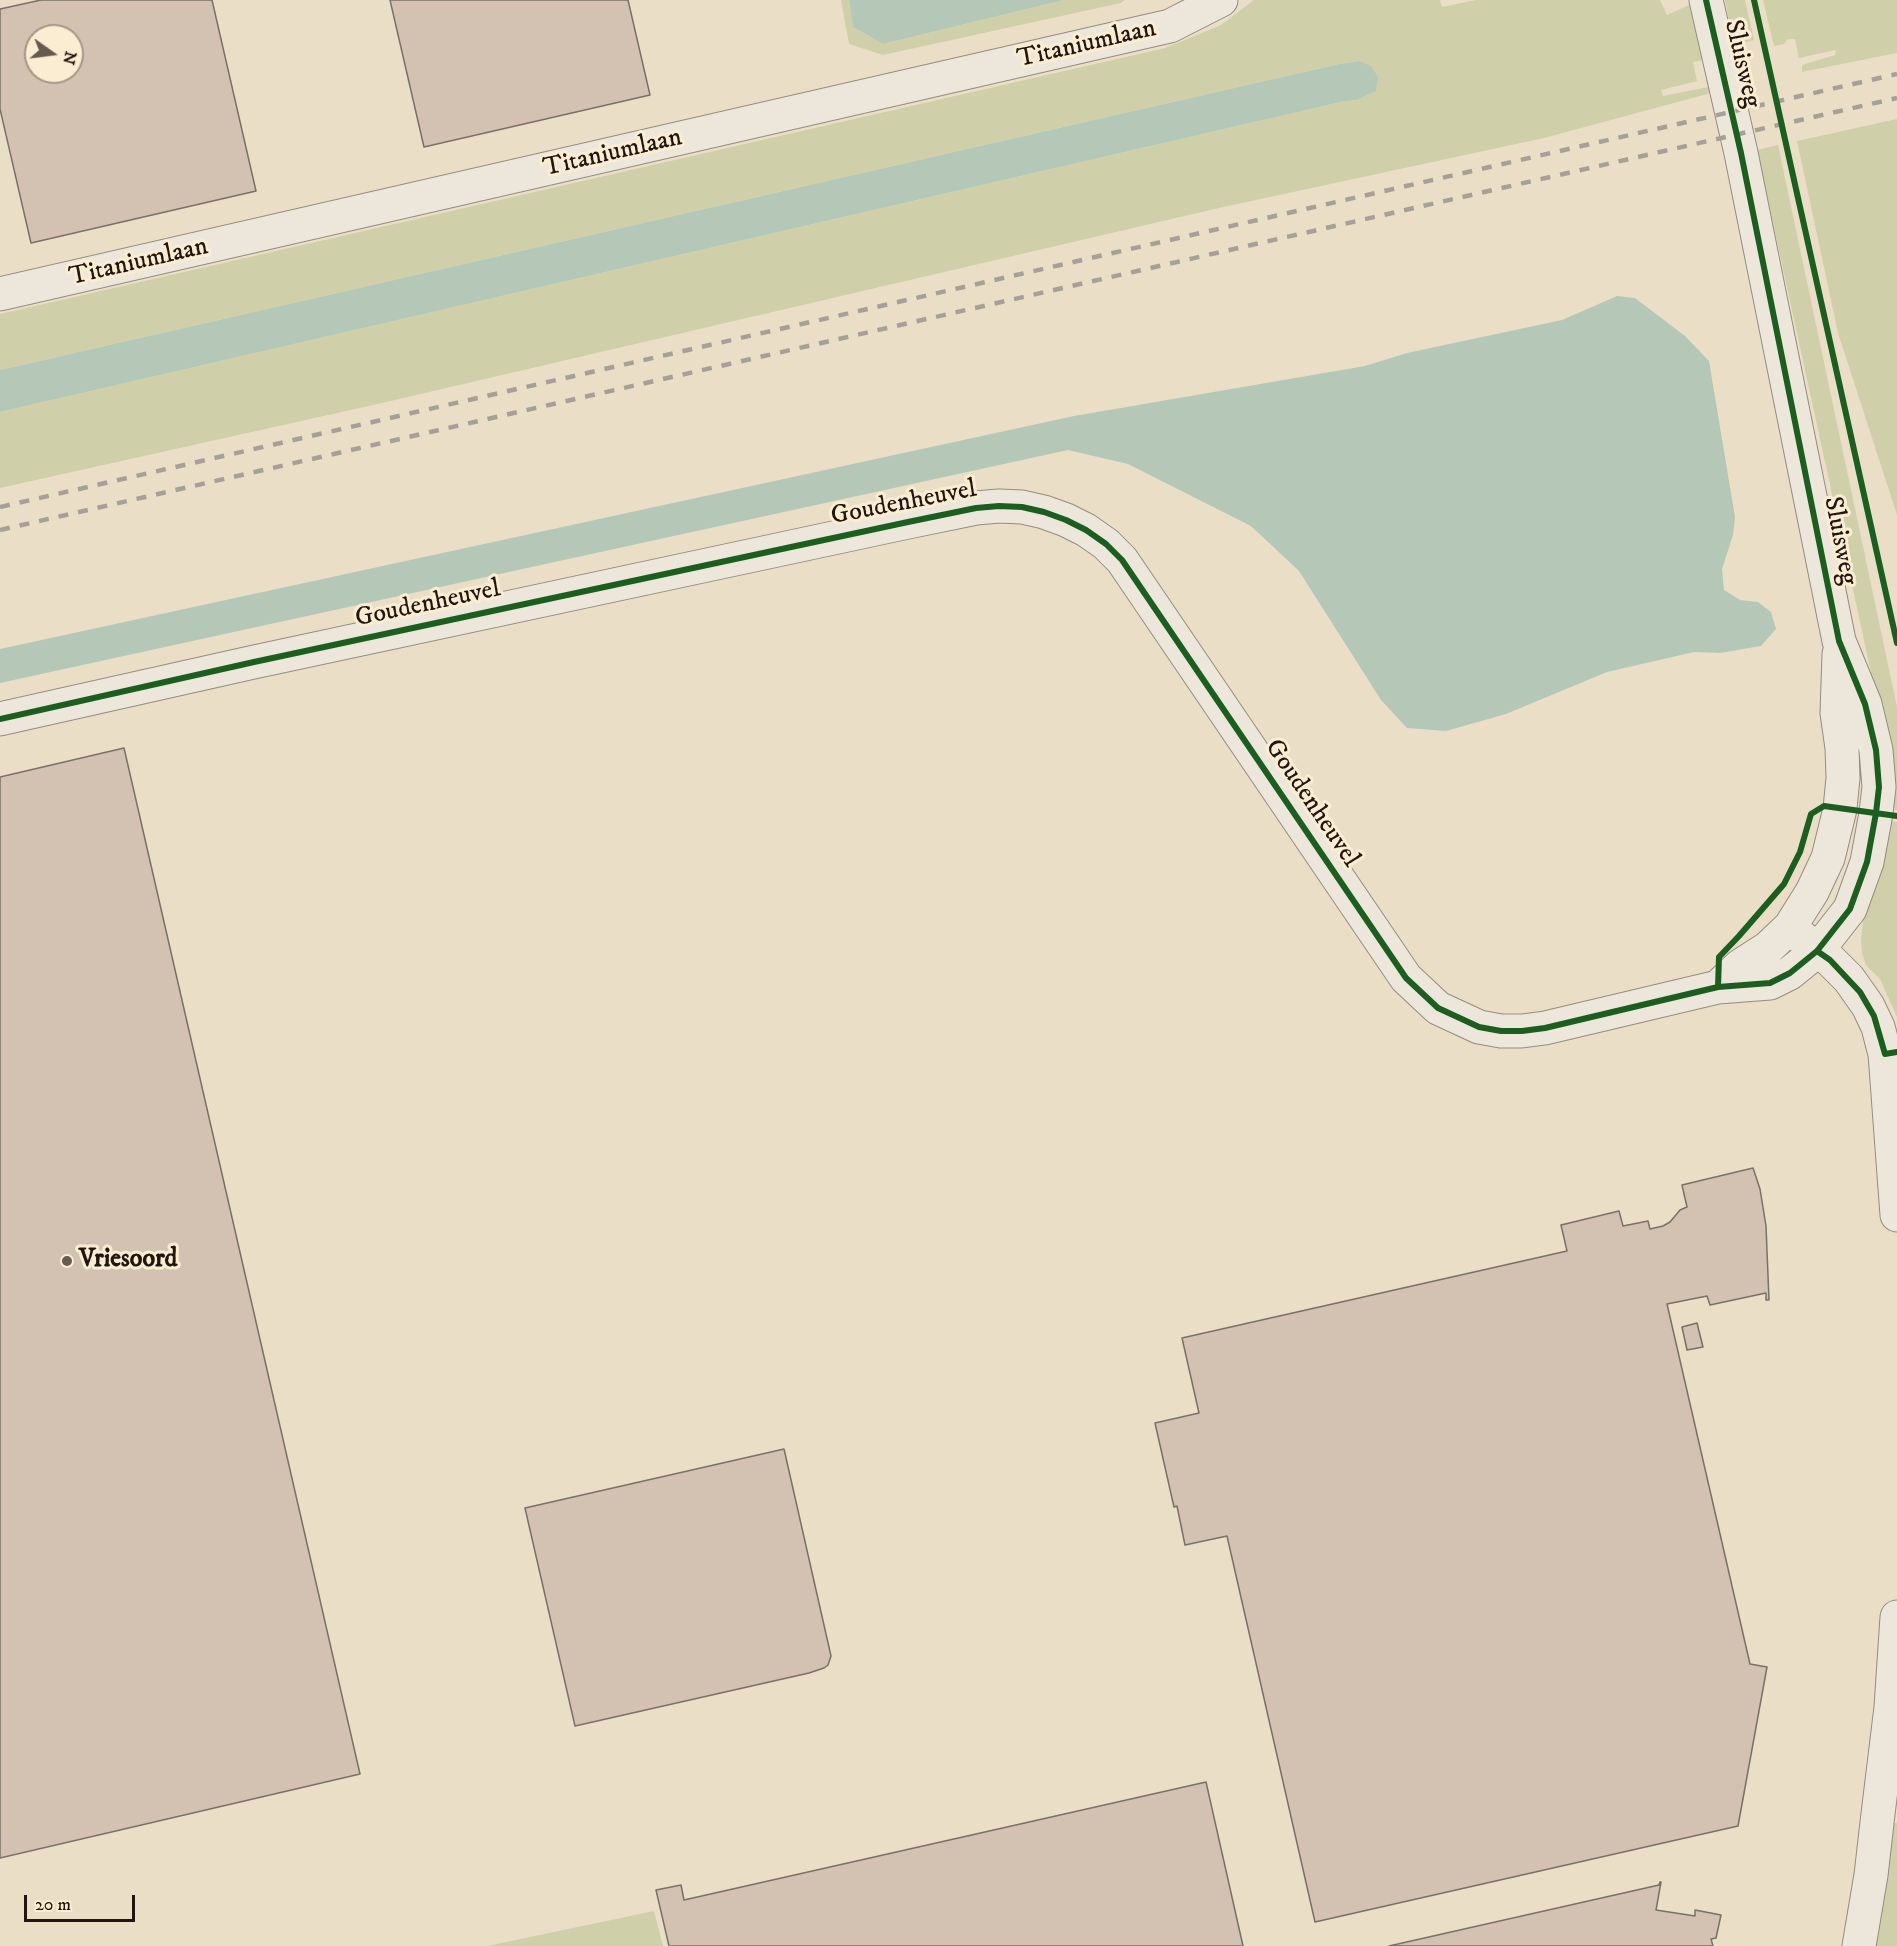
<!DOCTYPE html>
<html>
<head>
<meta charset="utf-8">
<style>
  body { margin:0 }
  #map { position:relative; width:1897px; height:1946px; overflow:hidden; background:#eadec7; font-family:"IM FELL DW Pica",serif }
  canvas { display:block }
  .north { position:absolute; left:24px; top:24px; width:60px; height:60px; box-sizing:border-box; background:#fbedd1; border:2px solid #a49784; border-radius:50%; rotate:104deg; font-size:16px; font-weight:700; line-height:24px; text-align:center; color:#211510 }
  .north::after { content:''; display:block; margin:auto; width:21px; height:27px; background:#675b50; clip-path:polygon(50% 0,100% 100%,50% 72%,0 100%) }
  .scale { position:absolute; left:24px; top:1895px; width:111px; height:27px; box-sizing:border-box; border:3px solid #211510; border-top:0; padding-left:8px; font-size:18px; line-height:21px; white-space:nowrap; color:#211510; -webkit-text-stroke:4px #fbedd1; paint-order:stroke }
</style>
</head>
<body>
<div id="map">
<canvas width="1897" height="1946"></canvas>
<div class="north">N</div>
<div class="scale">20 m</div>
</div>
<script>
const ctx = document.querySelector('canvas').getContext('2d');
ctx.lineJoin = 'round';
function paint(path, color) { ctx.fillStyle = color; ctx.fill(path, 'evenodd'); }
const shape = rows => new Path2D(rows.map(r => 'M' + r).join(''));
function strokePath(path, color, width, dash) { ctx.strokeStyle = color; ctx.lineWidth = width; ctx.lineCap = dash ? 'butt' : 'round'; ctx.setLineDash(dash || []); ctx.stroke(path); }
function drawText(font, color, halo, rows, align = 'center') {
  ctx.font = font + ' "IM FELL DW Pica",serif'; ctx.lineWidth = 6; ctx.setLineDash([]); ctx.textBaseline = 'middle'; ctx.strokeStyle = halo; ctx.fillStyle = color; for (const [text, x, y, turn = 0] of rows) {
    ctx.save(); ctx.translate(x, y); ctx.rotate((+turn || 0) * Math.PI / 180); ctx.textAlign = isNaN(turn) ? turn : align; if (halo) ctx.strokeText(text, 0, 0); ctx.fillText(text, 0, 0); ctx.restore();
  }
}
paint(shape([
  [841,0,849,0,853,27,883,44,1064,0,1125,0,1121,3,883,55,849,44],
  [1254,0,1440,0,1442,7,1476,0,1660,0,1667,15,1689,5,1704,60,1693,62,1697,81,1661,90,1663,96,1708,87,1711,93,1544,138,1219,208,382,403,0,488,0,412,1341,102,1356,100,1359,61,1339,64,0,370,0,314,1165,48,1221,25],
  [1725,0,1745,0,1754,40,1746,42,1743,39,1733,42],
  [1763,0,1897,0,1897,53,1802,72,1802,65,1835,55,1836,50,1799,58,1795,39,1788,39,1784,44,1774,46],
  [1897,119,1897,515,1838,333,1797,141],
  [1778,145,1897,707,1897,810,1888,808,1889,755,1757,150],
  [1886,820,1897,822,1897,1017,1880,979,1866,965,1862,953,1861,939,1864,913],
  [1894,1823,1897,1823,1897,1946,1874,1946],
  [654,1911,663,1946,487,1946]
]), '#cfd0aa');
paint(shape([
  [849,0,1064,0,883,44,853,27],
  [1359,61,1371,66,1378,77,1376,91,1356,100,1341,102,0,412,0,370,1339,64],
  [1617,296,1635,298,1685,336,1709,361,1735,517,1733,535,1722,569,1724,590,1740,600,1758,602,1771,612,1776,629,1761,646,1720,653,1694,652,1607,672,1506,714,1446,731,1407,728,1381,700,1299,571,1251,526,1128,464,1068,450,0,683,0,649,1074,416,1365,366,1407,353,1562,320]
]), '#b5c8b7');
const building = shape([
  [41,0,212,0,256,191,31,243,0,109,0,9,41,0],
  [36,36,72,36,72,72,36,72,36,36],
  [390,0,628,0,650,95,424,147,390,0],
  [124,748,360,1774,0,1858,0,777,124,748],
  [1753,1168,1760,1189,1766,1226,1769,1300,1766,1300,1766,1293,1710,1305,1707,1296,1667,1304,1750,1664,1767,1667,1738,1826,1315,1922,1227,1536,1185,1545,1177,1506,1174,1507,1155,1423,1199,1413,1182,1338,1567,1251,1561,1225,1619,1211,1623,1226,1648,1221,1650,1229,1663,1226,1670,1222,1680,1210,1687,1207,1682,1185,1753,1168],
  [1697,1323,1703,1347,1687,1350,1682,1327,1697,1323],
  [784,1449,831,1656,828,1665,824,1668,809,1673,575,1726,525,1508,784,1449],
  [1206,1782,1243,1946,669,1946,656,1890,681,1885,684,1900,1206,1782],
  [1660,1882,1661,1882,1656,1910,1695,1916,1695,1910,1721,1915,1716,1938,1711,1939,1713,1946,1389,1946,1659,1885,1660,1882]
]);
paint(building, '#d3c2b2');
strokePath(building, '#787166', 1.5);
const minor = shape([
  [0,294,1148,31,1170,26,1221,0],
  [0,719,254,662,908,522,976,508,999,506,1022,507,1044,512,1066,520,1086,530,1106,544,1122,560,1406,978,1438,1008,1479,1027,1501,1031,1522,1031,1545,1028,1718,987,1770,983,1790,973,1817,951,1850,909,1867,862,1876,813,1879,787,1876,750,1865,704,1839,641,1741,153,1706,0],
  [1800,936,1830,960,1849,979,1868,1006,1878,1027,1885,1054,1897,1215],
  [1718,987,1740,966,1768,948,1790,927,1812,892,1828,858,1840,809,1843,778,1842,748,1837,713,1839,654],
  [1859,1946,1871,1875,1878,1814,1891,1707,1897,1617]
]);
strokePath(minor, '#948c7e', 35);
strokePath(minor, '#ede6db', 33);
strokePath(shape([
  [0,507,1897,74],
  [0,530,1897,98]
]), '#a6a097', 4.5, [10, 10]);
strokePath(shape([
  [1754,0,1897,643],
  [0,719,254,662,908,522,976,508,999,506,1022,507,1044,512,1066,520,1086,530,1106,544,1122,560,1406,978,1438,1008,1479,1027,1501,1031,1522,1031,1545,1028,1718,987,1770,983,1790,973,1817,951,1850,909,1867,862,1876,813,1879,787,1876,750,1865,704,1839,641,1741,153,1706,0],
  [1817,951,1830,960,1860,992,1874,1016,1885,1054,1897,1052],
  [1718,987,1719,957,1739,936,1784,884,1800,852,1811,814,1824,806,1897,816]
]), '#1b5e20', 6);
for (const [x, y, r, color] of [
  [67,1261,6,"#675b50"]
]) { const dot = new Path2D(); dot.arc(x, y, r, 0, 2 * Math.PI); ctx.fillStyle = color; ctx.fill(dot); strokePath(dot, '#fbedd1', 2); }
drawText('26px', '#211510', '#fbedd1', [
  ["Titaniumlaan",1087,45,-13],
  ["Sluisweg",1741,64,77],
  ["Titaniumlaan",613,154,-13],
  ["Titaniumlaan",139,263,-13],
  ["Goudenheuvel",904,504,-11],
  ["Sluisweg",1839,541,79],
  ["Goudenheuvel",428,605,-12],
  ["Goudenheuvel",1311,804,56]
]);
drawText('bold 26px', '#211510', '#fbedd1', [
  ["Vriesoord",79,1261]
], 'left');
</script>
</body>
</html>
